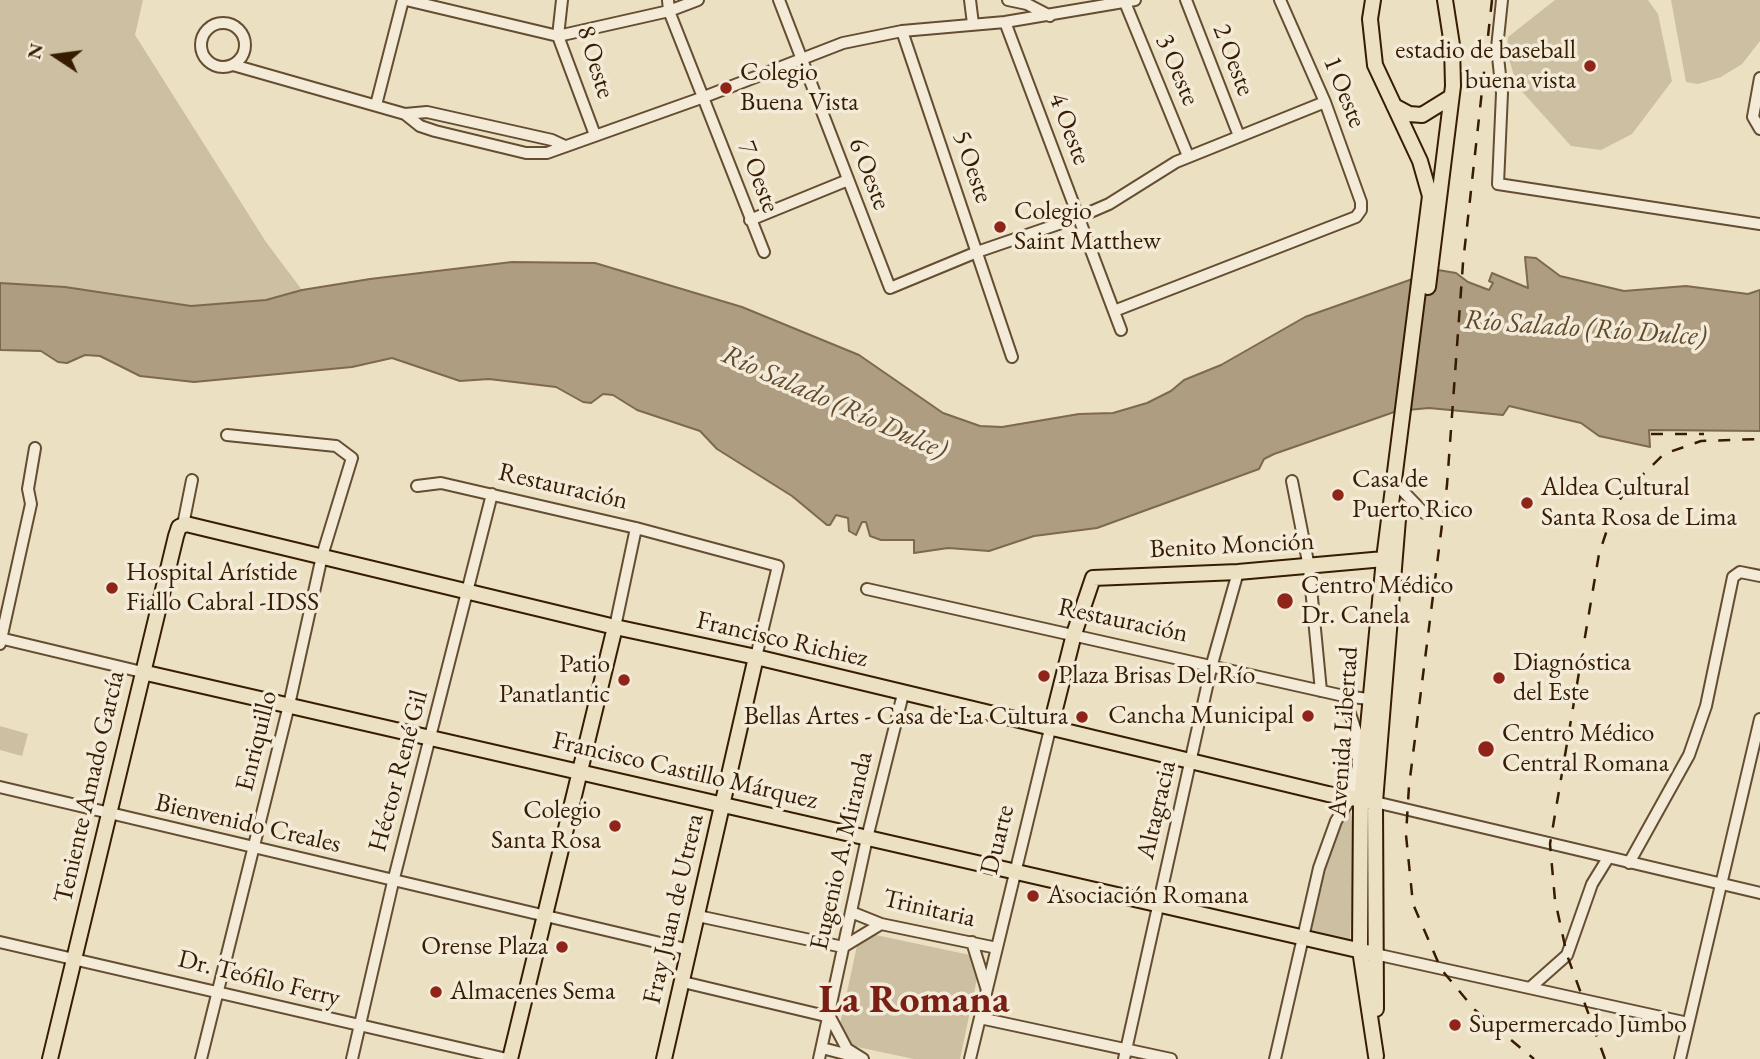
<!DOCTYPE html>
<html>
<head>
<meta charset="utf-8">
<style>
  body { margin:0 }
  #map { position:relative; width:1760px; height:1059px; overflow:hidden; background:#ece0c3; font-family:"EB Garamond",serif }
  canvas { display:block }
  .north { position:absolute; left:21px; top:21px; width:70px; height:70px; -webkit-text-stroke:5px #f3ebd8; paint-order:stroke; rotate:283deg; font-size:19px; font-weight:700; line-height:28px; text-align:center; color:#361c00 }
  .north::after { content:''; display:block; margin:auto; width:24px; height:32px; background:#361c00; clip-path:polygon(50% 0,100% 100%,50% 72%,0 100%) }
</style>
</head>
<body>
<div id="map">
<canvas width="1760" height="1059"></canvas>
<div class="north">N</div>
</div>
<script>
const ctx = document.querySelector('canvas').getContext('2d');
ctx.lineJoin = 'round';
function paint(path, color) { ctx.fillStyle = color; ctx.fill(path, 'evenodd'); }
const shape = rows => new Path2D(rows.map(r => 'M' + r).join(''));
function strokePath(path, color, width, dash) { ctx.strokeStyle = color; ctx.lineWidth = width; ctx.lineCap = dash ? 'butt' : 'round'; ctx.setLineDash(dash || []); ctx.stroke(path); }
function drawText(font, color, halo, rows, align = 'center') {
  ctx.font = font + ' "EB Garamond",serif'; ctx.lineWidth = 7; ctx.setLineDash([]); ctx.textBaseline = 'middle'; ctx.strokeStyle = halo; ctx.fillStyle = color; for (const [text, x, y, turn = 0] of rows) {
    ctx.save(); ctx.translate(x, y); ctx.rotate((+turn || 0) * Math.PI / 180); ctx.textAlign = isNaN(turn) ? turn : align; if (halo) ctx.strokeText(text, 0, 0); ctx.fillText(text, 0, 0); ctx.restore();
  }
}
paint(shape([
  [0,0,143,0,135,35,266,242,302,290,266,300,191,306,65,287,0,283],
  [1555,0,1648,0,1658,14,1672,81,1632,134,1601,150,1571,146,1517,86,1507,52,1508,37],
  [1671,0,1760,0,1760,41,1742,64,1721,77,1698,84,1686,82],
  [0,726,28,734,22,756,0,750],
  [1344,810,1351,813,1354,842,1350,943,1309,934,1337,822],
  [876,935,970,955,978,974,960,1059,914,1059,848,1045,839,1029,858,941]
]), '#cdbfa2');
const water = shape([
  [1525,257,1536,258,1560,276,1624,291,1686,286,1748,294,1760,290,1760,431,1649,430,1650,447,1599,436,1581,423,1509,406,1503,415,1429,408,1397,411,1274,454,1264,459,1259,469,1097,528,1034,536,989,551,948,548,914,553,914,540,881,540,870,536,866,522,862,522,856,535,849,531,848,518,836,515,830,525,827,525,792,496,717,449,700,431,637,410,613,395,603,394,591,403,583,402,556,387,489,379,460,381,392,358,352,367,194,382,140,376,100,356,85,355,67,363,58,362,41,351,0,350,0,283,65,287,191,306,266,300,302,290,370,279,512,262,595,263,742,307,859,355,943,413,980,426,1002,427,1079,414,1113,413,1147,403,1171,391,1184,380,1221,365,1305,317,1438,270,1456,273,1468,282,1489,290,1493,283,1489,281,1492,273,1528,288,1525,257]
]);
paint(water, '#ae9d81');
strokePath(water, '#7e694d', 2);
const minor = shape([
  [406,0,558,36,669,11,698,0],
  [562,0,558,36,595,135],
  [668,0,669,11,764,252],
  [779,0,890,288,977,252,1079,217,1109,204,1176,162,1325,102],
  [970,0,973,24],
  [1008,0,1027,4,1050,16],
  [1124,0,1188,156],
  [1186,0,1239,136],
  [1502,0,1497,48,1502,93,1498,184,1760,224],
  [1005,22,1121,330],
  '201 45a22 22 0 1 1 44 0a22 22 0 1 1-44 0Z',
  [902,31,1012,357],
  [233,65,405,114,420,126,435,131,526,153,547,153,704,97,843,43,902,31,1005,22,1135,0],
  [1760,78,1753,117,1760,129],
  [376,105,403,0],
  [405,114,427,112,552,140,565,146],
  [750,220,848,180],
  [1114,311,1356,217,1361,210,1361,202,1325,102,1280,0],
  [1292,481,1309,567,1321,691],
  [417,486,441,483,636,528,778,566,756,657],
  [1401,489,1424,513],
  [183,525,192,480],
  [867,589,1344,696,1377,700],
  [615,627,636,528],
  [0,638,142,672],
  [0,644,31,504,28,489,35,448],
  [0,787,690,950],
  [1375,802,1760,893],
  [1629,863,1689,755,1706,706,1733,577,1740,572,1760,576],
  [851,912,881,924,997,948],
  [698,916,843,947,881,924],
  [0,942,507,1059],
  [972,942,986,987],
  [1375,954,1688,1023],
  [683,982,830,1017,847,1049,863,1059],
  [1531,987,1567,955,1592,884,1608,858],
  [980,1018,1171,1059],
  [822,1048,853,1056],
  [201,1059,289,705,322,556,352,458,336,446,227,435],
  [352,1059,393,882,492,494],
  [819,1059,867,838,903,694],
  [970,1059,1050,729],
  [1124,1059,1212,664,1238,572],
  [1275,1059,1319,868,1336,821,1350,799,1358,766,1357,734,1344,696],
  [1680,1059,1760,719]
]);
const major = shape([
  [1373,0,1370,19,1375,65,1420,161,1430,196,1384,559,1361,800,1360,950,1376,1056],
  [1394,106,1409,114,1422,115,1451,97],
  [1428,287,1453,86,1452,45,1445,0],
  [142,672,1375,954],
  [1050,729,1074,634,1093,578,1238,572,1384,559],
  [1376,1009,1375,802,1398,519],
  [50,1059,176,536,179,527,186,524,615,627,756,657,1328,794,1375,802],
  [510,1059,615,627],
  [664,1059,756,657]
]);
strokePath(minor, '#644d31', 14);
strokePath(major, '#361c00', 18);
strokePath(minor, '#f3ebd8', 10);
strokePath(major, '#ece0c3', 14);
strokePath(shape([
  [1492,0,1463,263,1447,485,1409,786,1406,835,1413,904,1441,969,1475,1010,1534,1059],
  [1651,434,1704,434],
  [1605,1059,1567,955,1555,900,1550,844,1599,554,1614,509,1624,493,1664,454,1701,441,1760,439]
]), '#361c00', 2.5, [12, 12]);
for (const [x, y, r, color] of [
  [1590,66,7,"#8f2418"],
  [726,88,7,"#8f2418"],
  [1000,227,7,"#8f2418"],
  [1338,495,7,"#8f2418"],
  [1527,503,7,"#8f2418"],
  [112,588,7,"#8f2418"],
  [1285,601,9,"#8f2418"],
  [1044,676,7,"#8f2418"],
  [1499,678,7,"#8f2418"],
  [624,680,7,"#8f2418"],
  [1308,716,7,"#8f2418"],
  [1082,717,7,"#8f2418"],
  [1486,749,9,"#8f2418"],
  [615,826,7,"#8f2418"],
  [1033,896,7,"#8f2418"],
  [562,947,7,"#8f2418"],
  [436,992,7,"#8f2418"],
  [1455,1025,7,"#8f2418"]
]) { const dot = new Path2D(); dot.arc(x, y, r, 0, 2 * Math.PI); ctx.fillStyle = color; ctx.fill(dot); strokePath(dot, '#f3ebd8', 2.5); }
drawText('26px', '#361c00', '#f3ebd8', [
  ["estadio de baseball",1576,51,"right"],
  ["buena vista",1576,81,"right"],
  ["Colegio",740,73],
  ["Buena Vista",740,103],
  ["Colegio",1014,212],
  ["Saint Matthew",1014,242],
  ["Casa de",1352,480],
  ["Puerto Rico",1352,510],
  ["Aldea Cultural",1541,488],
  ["Santa Rosa de Lima",1541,518],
  ["Hospital Arístide",126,573],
  ["Fiallo Cabral -IDSS",126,603],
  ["Centro Médico",1301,586],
  ["Dr. Canela",1301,616],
  ["Diagnóstica",1513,663],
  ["del Este",1513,693],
  ["Patio",610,665,"right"],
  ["Panatlantic",610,695,"right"],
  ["Plaza Brisas Del Río",1058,676],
  ["Cancha Municipal",1294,716,"right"],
  ["Bellas Artes - Casa de La Cultura",1068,717,"right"],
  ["Centro Médico",1502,734],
  ["Central Romana",1502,764],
  ["Colegio",601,811,"right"],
  ["Santa Rosa",601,841,"right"],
  ["Asociación Romana",1047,896],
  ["Orense Plaza",548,947,"right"],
  ["Almacenes Sema",450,992],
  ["Supermercado Jumbo",1469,1025]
], 'left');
drawText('26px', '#361c00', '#f3ebd8', [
  ["2 Oeste",1233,60,69],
  ["8 Oeste",595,62,73],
  ["3 Oeste",1177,70,67],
  ["1 Oeste",1344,92,68],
  ["4 Oeste",1069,129,69],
  ["5 Oeste",972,167,71],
  ["6 Oeste",869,174,69],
  ["7 Oeste",758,177,69],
  ["Restauración",563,487,13],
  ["Benito Monción",1232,546,-3],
  ["Restauración",1123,621,12],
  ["Francisco Richiez",782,640,13],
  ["Avenida Libertad",1344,732,-86],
  ["Enriquillo",257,741,-76],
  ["Héctor René Gil",399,771,-75],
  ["Francisco Castillo Márquez",685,771,13],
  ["Teniente Amado García",90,787,-77],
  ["Altagracia",1157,810,-77],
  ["Bienvenido Creales",248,824,13],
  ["Duarte",998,840,-76],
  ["Eugenio A. Miranda",842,851,-77],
  ["Fray Juan de Utrera",674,909,-77],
  ["Trinitaria",929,909,13],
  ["Dr. Teófilo Ferry",259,979,14]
]);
drawText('italic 28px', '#60492d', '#f3ebd8', [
  ["Río Salado (Río Dulce)",1585,329,4],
  ["Río Salado (Río Dulce)",834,403,24]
]);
drawText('bold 40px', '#7a1f14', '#f3ebd8', [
  ["La Romana",914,1001]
]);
</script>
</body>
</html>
